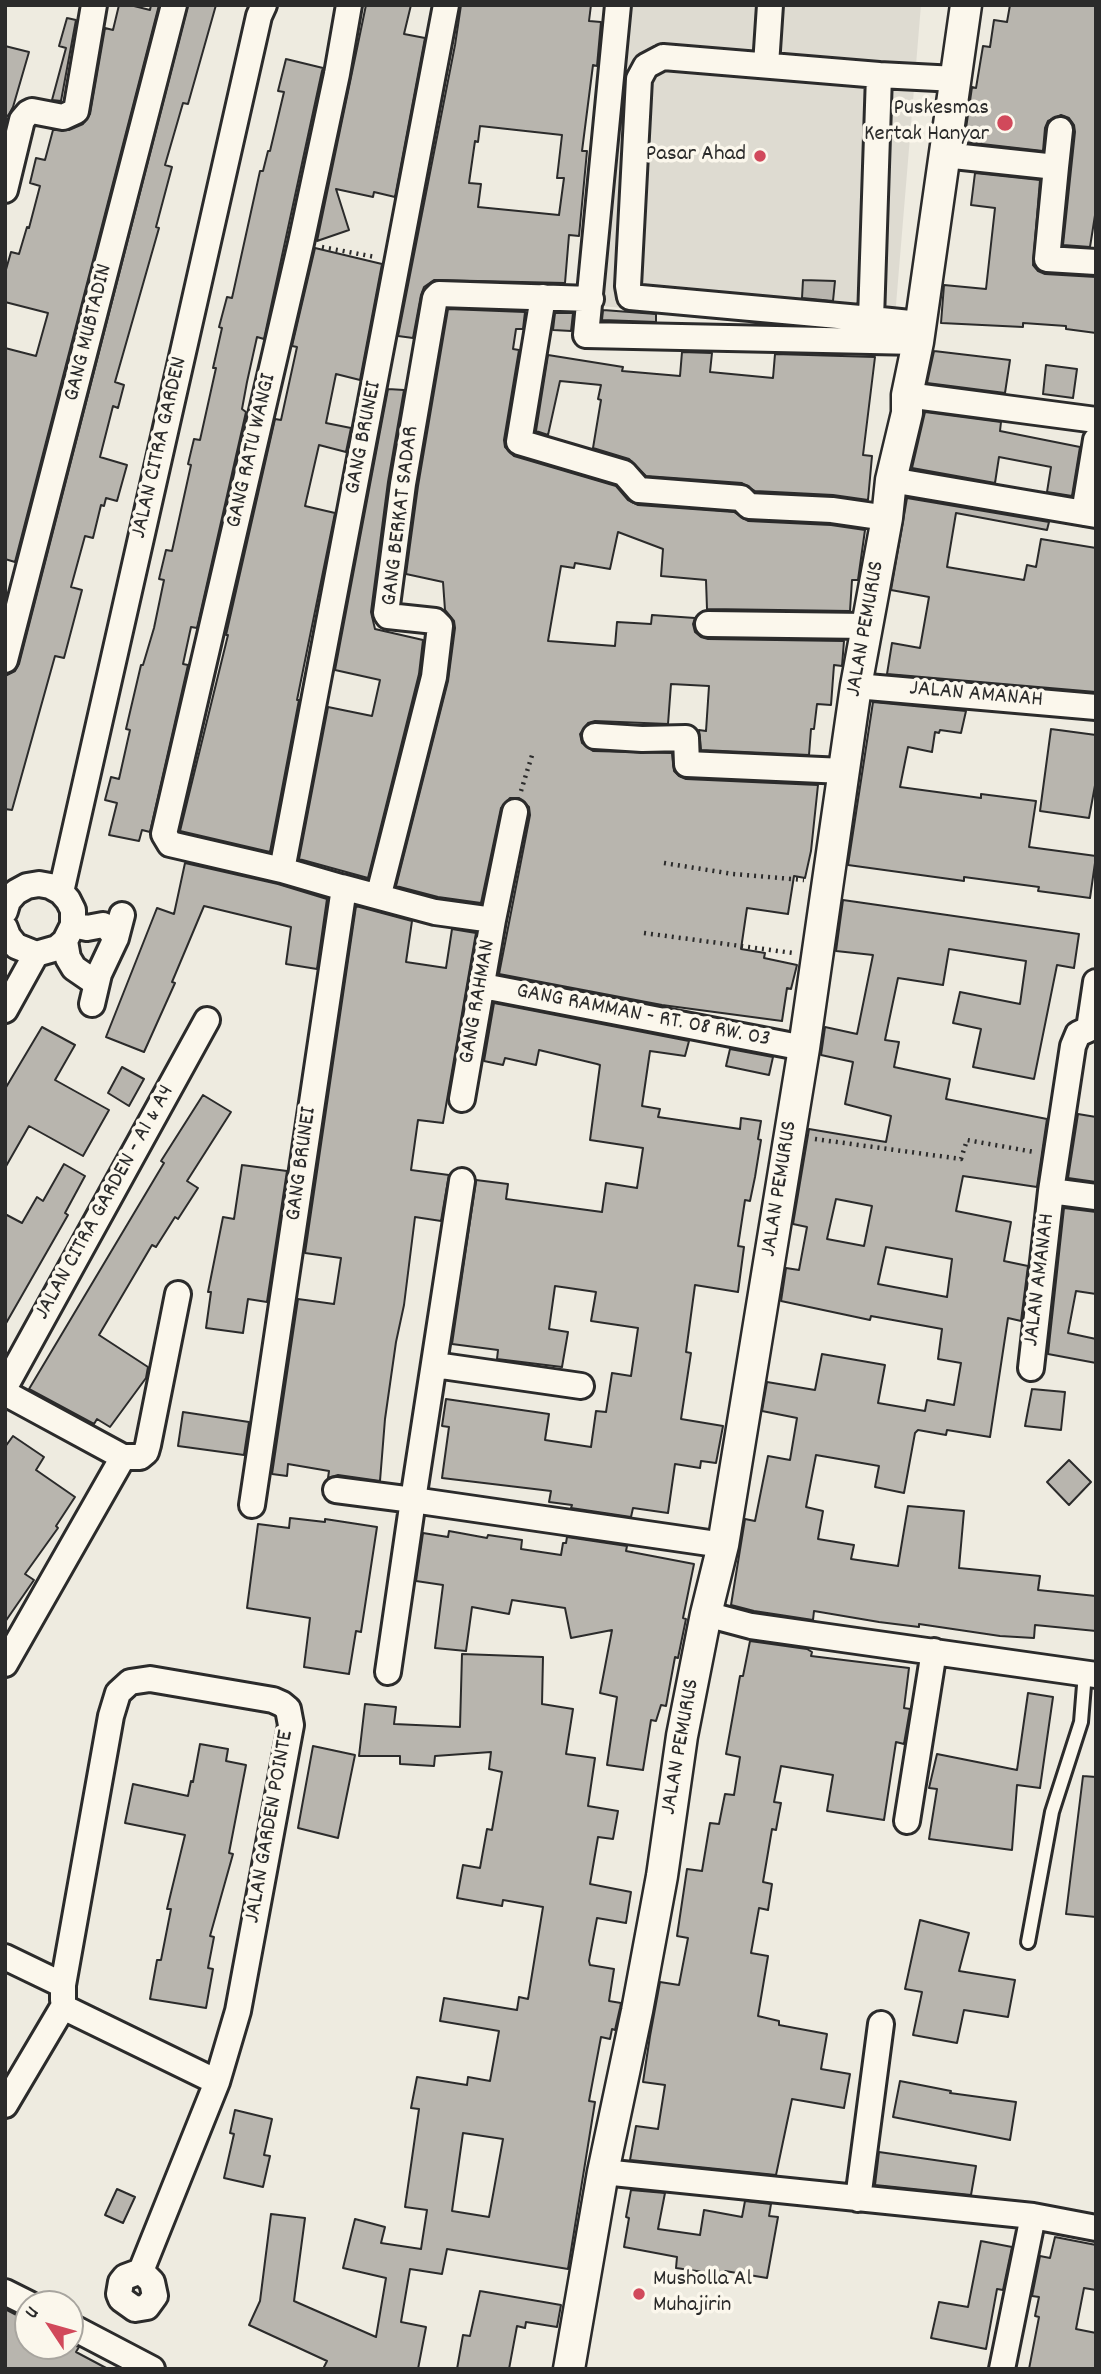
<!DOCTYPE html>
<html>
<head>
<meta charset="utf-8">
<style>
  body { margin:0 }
  #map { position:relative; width:1101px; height:2374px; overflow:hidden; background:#eeebe0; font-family:Dekko,sans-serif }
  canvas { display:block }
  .frame { position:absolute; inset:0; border:7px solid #2b2b2b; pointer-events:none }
  .north { position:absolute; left:14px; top:2290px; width:70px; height:70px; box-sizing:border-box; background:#fbf7ec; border:2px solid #a8a59f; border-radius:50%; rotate:306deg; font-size:19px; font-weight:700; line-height:28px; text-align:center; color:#2b2b2b }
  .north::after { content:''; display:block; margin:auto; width:24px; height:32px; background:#d1495b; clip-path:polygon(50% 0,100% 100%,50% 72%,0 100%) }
</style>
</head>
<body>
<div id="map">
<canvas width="1101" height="2374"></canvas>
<div class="frame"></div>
<div class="north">U</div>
</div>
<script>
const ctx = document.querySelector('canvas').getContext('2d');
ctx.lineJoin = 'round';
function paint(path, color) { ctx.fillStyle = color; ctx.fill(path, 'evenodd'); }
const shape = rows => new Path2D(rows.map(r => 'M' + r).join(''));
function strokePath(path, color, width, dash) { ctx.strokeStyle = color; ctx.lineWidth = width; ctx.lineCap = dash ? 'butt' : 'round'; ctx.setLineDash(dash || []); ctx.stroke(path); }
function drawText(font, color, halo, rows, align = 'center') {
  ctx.font = font + ' Dekko,sans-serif'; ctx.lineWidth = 7; ctx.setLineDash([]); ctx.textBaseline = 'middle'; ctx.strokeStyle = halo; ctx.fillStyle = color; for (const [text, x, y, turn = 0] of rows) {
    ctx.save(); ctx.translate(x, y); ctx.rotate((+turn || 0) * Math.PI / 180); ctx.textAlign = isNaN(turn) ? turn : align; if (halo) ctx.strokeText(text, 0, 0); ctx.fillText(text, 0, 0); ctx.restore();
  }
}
paint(shape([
  [625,5,921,5,894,329,599,306]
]), '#dedbd1');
const building = shape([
  [119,5,130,5,150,10,151,5,159,5,15,562,5,559,5,348,36,356,48,313,5,302,5,273,11,252,19,254,27,227,29,228,40,186,30,183,36,158,45,160,53,130,69,130,83,124,90,114,105,28,113,30,119,5],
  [188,5,216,5,188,104,183,103,165,165,172,167,156,227,159,228,115,382,124,385,118,408,113,406,100,457,127,465,117,501,106,498,104,506,101,505,93,538,85,536,71,587,82,590,64,658,55,656,12,810,5,809,5,676,15,671,19,664,188,5],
  [366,5,411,5,404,34,425,38,395,197,374,192,373,197,336,189,349,230,317,241,366,5],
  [461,5,591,5,589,21,601,22,597,66,593,65,582,151,587,151,579,236,569,235,565,283,434,280,424,287,421,295,413,338,398,336,455,45,461,5],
  [480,126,562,135,557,178,564,178,559,215,478,207,481,184,469,183,475,141,478,142,480,126],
  [1010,5,1096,5,1096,209,1090,247,1063,245,1075,132,1074,125,1069,118,1061,115,1048,121,1045,128,1043,151,964,142,972,87,976,88,983,46,990,47,994,20,1007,22,1010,5],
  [67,18,76,20,61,101,52,100,66,48,59,46,67,18],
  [5,46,29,52,13,107,8,116,5,115,5,46],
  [286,59,323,68,322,71,264,339,257,337,247,382,242,409,246,412,197,628,191,627,183,664,188,665,150,832,142,830,139,841,109,835,117,803,105,800,111,777,119,779,130,730,126,729,141,665,143,665,154,628,164,580,159,579,166,550,172,551,191,465,188,464,194,439,200,440,216,368,213,368,222,328,219,327,227,297,232,298,260,171,263,171,268,151,270,151,284,92,278,91,286,59],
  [975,173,1040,180,1033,265,1038,271,1045,274,1096,277,1096,333,1066,329,1066,326,1023,323,1023,327,941,323,944,285,986,289,995,208,971,205,975,173],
  [315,248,382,264,360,380,336,374,326,423,351,428,346,452,319,445,305,506,335,513,297,700,299,700,270,852,180,831,228,635,226,635,275,419,281,420,297,347,292,346,315,248],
  [803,280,835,281,833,301,802,298,803,280],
  [448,309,525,312,523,329,516,329,513,349,519,350,504,440,505,447,514,456,616,486,628,500,638,505,734,512,748,521,831,525,865,530,858,580,852,580,850,611,707,609,706,580,661,576,663,549,618,532,610,569,575,563,574,568,561,566,548,641,615,646,617,622,651,624,652,615,695,618,693,624,695,632,701,637,708,639,844,641,842,666,834,665,831,705,817,704,814,729,811,729,809,755,701,750,699,730,706,731,709,686,671,684,668,724,595,721,588,723,580,734,582,743,593,751,672,753,674,771,679,776,686,779,818,785,811,851,805,878,794,876,788,914,747,908,741,949,765,953,764,958,797,965,791,989,787,988,782,1021,662,1005,499,974,530,815,529,807,519,798,510,798,501,808,481,903,438,897,396,886,448,681,455,628,454,621,445,610,443,582,406,574,418,486,448,309],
  [603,310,656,314,656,322,602,320,603,310],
  [555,313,573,313,571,331,553,330,555,313],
  [934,351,1010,360,1005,393,927,383,934,351],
  [682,352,712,353,710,372,773,378,775,354,875,357,863,455,872,456,868,500,833,495,755,491,742,483,646,476,629,459,593,448,601,400,598,399,601,385,560,381,548,435,536,431,548,355,623,367,622,371,680,376,682,352],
  [1046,365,1077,369,1073,398,1043,394,1046,365],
  [388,389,404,390,388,482,371,612,375,629,423,640,419,674,368,878,299,859,328,707,372,716,380,680,335,670,388,389],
  [925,412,1001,422,1000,431,1080,447,1072,496,1047,492,1051,467,999,457,995,483,912,468,925,412],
  [907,498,1049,522,1047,530,956,513,947,567,1024,580,1027,565,1036,567,1041,539,1096,548,1096,692,887,674,892,643,920,648,929,597,891,590,907,498],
  [873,702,966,711,961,733,940,730,939,733,935,732,932,752,908,747,900,787,981,798,981,794,1036,801,1029,847,1096,856,1090,898,1038,891,1039,887,964,877,964,881,848,865,873,702],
  [1051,729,1096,735,1096,780,1089,818,1040,811,1051,729],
  [185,863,278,884,327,899,317,969,286,964,291,927,204,906,172,982,175,983,144,1052,106,1037,157,908,174,914,185,863],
  [843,900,1079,934,1074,968,1057,965,1034,1079,973,1067,981,1029,953,1023,960,992,1020,1004,1026,961,949,949,943,985,898,978,885,1040,899,1042,894,1067,950,1079,946,1099,1047,1119,1037,1187,963,1176,956,1211,1011,1222,1004,1261,1028,1266,1021,1321,1008,1318,990,1437,947,1430,946,1435,918,1430,915,1433,904,1493,875,1487,879,1466,816,1455,806,1507,823,1511,818,1539,854,1545,851,1559,898,1566,908,1506,964,1511,959,1568,1040,1576,1038,1590,1096,1596,1096,1631,1035,1625,1034,1638,1000,1636,919,1624,919,1627,879,1622,814,1611,813,1620,754,1611,731,1605,745,1519,755,1521,768,1456,790,1460,797,1418,762,1411,767,1382,815,1390,822,1354,885,1365,878,1403,925,1411,927,1400,954,1405,961,1363,938,1359,942,1329,871,1316,870,1320,781,1301,786,1268,799,1270,807,1227,793,1224,809,1129,886,1142,891,1116,845,1104,853,1062,821,1055,825,1027,857,1034,873,955,836,951,843,900],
  [836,1199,872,1206,864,1246,827,1239,836,1199],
  [886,1247,952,1259,947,1297,878,1284,886,1247],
  [356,906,412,921,406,962,446,968,452,929,476,933,443,1123,418,1120,411,1170,449,1175,441,1221,415,1217,404,1305,396,1342,385,1419,380,1481,338,1475,328,1478,329,1471,288,1464,287,1476,272,1474,298,1299,334,1304,341,1258,305,1253,356,906],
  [494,1003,689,1041,685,1056,650,1051,642,1106,660,1109,658,1117,740,1129,741,1118,761,1121,758,1139,761,1140,755,1177,750,1201,745,1200,738,1246,744,1247,738,1292,695,1285,686,1352,691,1353,681,1419,723,1426,716,1463,701,1461,700,1468,675,1464,668,1513,633,1508,631,1517,571,1508,572,1505,549,1502,551,1491,442,1478,449,1427,442,1426,446,1399,549,1414,545,1440,591,1447,596,1411,606,1412,612,1373,631,1376,638,1328,591,1321,596,1292,555,1286,549,1329,568,1332,562,1367,497,1359,498,1350,452,1344,476,1180,508,1184,506,1199,602,1212,606,1183,637,1188,643,1148,590,1140,600,1065,597,1064,539,1050,536,1065,505,1058,503,1065,484,1061,494,1003],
  [42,1027,75,1045,55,1080,109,1110,83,1156,29,1126,5,1168,5,1089,42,1027],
  [730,1049,773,1057,769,1075,726,1066,730,1049],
  [122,1067,144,1079,129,1106,108,1093,122,1067],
  [203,1095,231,1112,187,1181,198,1188,178,1219,175,1217,156,1247,152,1245,99,1335,148,1367,146,1378,110,1427,97,1419,94,1424,29,1389,164,1163,161,1161,203,1095],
  [1078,1114,1096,1117,1096,1182,1068,1178,1078,1114],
  [64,1164,85,1176,65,1213,68,1215,5,1325,5,1214,22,1223,37,1197,43,1201,64,1164],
  [242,1165,287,1171,267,1302,248,1299,243,1333,206,1328,211,1292,208,1292,223,1217,234,1219,242,1165],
  [1064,1208,1096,1212,1096,1294,1076,1291,1068,1333,1096,1339,1096,1363,1048,1354,1064,1208],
  [1032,1389,1065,1392,1061,1430,1025,1426,1032,1389],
  [183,1412,249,1422,244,1455,178,1446,183,1412],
  [13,1436,44,1457,36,1470,75,1497,56,1526,58,1528,25,1574,34,1580,5,1622,5,1447,13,1436],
  [1069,1460,1091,1482,1069,1505,1047,1482,1069,1460],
  [290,1518,325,1522,325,1519,377,1527,361,1632,356,1631,349,1674,304,1667,310,1618,247,1608,258,1524,289,1528,290,1518],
  [449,1531,487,1538,488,1535,522,1540,521,1549,561,1555,563,1543,566,1543,567,1537,627,1546,626,1551,694,1564,683,1618,686,1619,678,1658,675,1657,666,1706,661,1705,656,1721,651,1720,643,1770,607,1765,617,1697,600,1693,612,1630,571,1638,565,1608,512,1600,509,1614,472,1607,466,1651,435,1648,443,1585,416,1581,423,1533,448,1537,449,1531],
  [750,1641,807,1649,812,1652,811,1656,909,1668,904,1708,910,1709,904,1744,896,1742,884,1820,827,1811,833,1775,781,1766,774,1802,781,1803,776,1830,772,1829,763,1882,772,1884,768,1910,759,1908,751,1953,768,1956,758,2016,779,2021,779,2025,827,2034,821,2069,850,2074,844,2108,792,2099,776,2175,630,2160,636,2126,658,2129,665,2085,643,2082,650,2036,660,1982,679,1985,688,1938,677,1936,687,1869,702,1871,710,1823,719,1824,725,1794,734,1795,740,1757,726,1754,740,1676,743,1676,750,1641],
  [462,1654,543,1657,542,1704,573,1709,566,1754,595,1758,588,1806,618,1811,613,1839,598,1837,590,1884,631,1892,626,1923,597,1918,589,1961,590,1965,614,1969,609,2001,621,2003,620,2008,615,2030,612,2029,610,2039,601,2037,589,2101,595,2102,568,2269,447,2249,442,2274,410,2269,401,2322,426,2327,418,2369,323,2369,327,2361,249,2325,260,2301,271,2214,305,2218,294,2301,376,2337,386,2278,343,2268,355,2219,385,2227,381,2243,421,2249,427,2210,405,2207,419,2109,411,2108,417,2077,467,2085,468,2077,490,2081,499,2031,440,2021,444,1998,517,2010,519,1997,528,1999,543,1907,503,1900,502,1906,457,1898,463,1865,480,1868,487,1829,492,1830,502,1772,489,1769,491,1752,435,1756,434,1766,400,1764,400,1756,359,1756,365,1704,396,1707,394,1724,460,1727,462,1654],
  [463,2133,503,2139,489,2217,452,2211,463,2133],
  [1028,1693,1053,1697,1040,1788,1017,1785,1012,1850,929,1839,937,1789,929,1788,937,1754,1017,1770,1028,1693],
  [200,1744,228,1749,226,1761,246,1765,229,1853,233,1854,210,1936,214,1937,208,1968,213,1969,206,2008,150,1999,157,1960,161,1960,171,1909,167,1909,185,1835,125,1823,133,1784,188,1796,191,1781,193,1782,200,1744],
  [313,1746,355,1755,338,1838,298,1828,313,1746],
  [1083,1776,1096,1777,1096,1917,1066,1914,1083,1776],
  [920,1920,969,1933,959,1971,1015,1980,1008,2017,964,2010,957,2043,913,2035,922,1992,905,1989,920,1920],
  [900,2081,951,2091,950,2093,1016,2102,1010,2140,893,2117,900,2081],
  [235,2110,272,2119,264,2155,270,2156,263,2187,224,2178,234,2134,230,2133,235,2110],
  [879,2152,976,2166,971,2195,875,2185,879,2152],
  [117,2189,135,2197,123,2223,105,2215,117,2189],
  [631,2190,665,2193,658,2229,700,2235,704,2210,742,2217,745,2201,771,2204,769,2216,778,2217,767,2278,725,2271,724,2275,676,2268,677,2257,624,2247,629,2218,626,2217,631,2190],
  [1055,2237,1096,2245,1096,2290,1084,2288,1076,2329,1096,2333,1096,2369,1029,2369,1039,2317,1035,2316,1039,2297,1032,2296,1040,2256,1050,2258,1055,2237],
  [981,2241,1012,2247,1003,2290,997,2289,986,2349,931,2338,939,2302,968,2307,981,2241],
  [480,2291,561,2305,557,2327,526,2322,525,2328,517,2326,509,2369,457,2369,463,2335,470,2336,480,2291],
  [5,2309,28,2321,28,2346,76,2346,79,2347,76,2352,108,2369,5,2369,5,2309]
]);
paint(building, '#b8b5ae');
strokePath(building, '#2b2b2b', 2);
const service = shape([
  [1028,1942,1052,1812,1081,1722,1085,1673]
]);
const minor = shape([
  [618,5,586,335,918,342],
  [663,57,879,75,871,319,630,297,628,286,639,79,646,66,663,57],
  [766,65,770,5],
  [879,75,956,79],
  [944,155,1056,167,1047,259,1096,262],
  [1056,167,1060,130],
  [5,190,22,120,28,113,32,111,63,117,76,111,94,5],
  [543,297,519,442,624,473,639,490,741,498,749,506,832,510,887,518],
  [871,319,920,324],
  [907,395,1096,420],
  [891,480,1096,515],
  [1084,513,1096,440],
  [708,624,867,626],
  [5,660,174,5],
  [856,686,1096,707],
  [595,736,642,739,686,738,687,764,844,771],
  [282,870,170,844,164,834,301,243,337,74,349,5],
  [381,886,434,677,440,626,435,621,388,616,386,613,403,484,435,298,439,294,591,299],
  [342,887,435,912,493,920,462,1099],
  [61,892,259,16,264,5],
  [5,911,8,901,16,892,27,886,39,884,50,886,61,892,68,900,73,910,73,925,65,941,57,948,36,954,16,946,8,936,5,928],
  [493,920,515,812],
  [73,925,87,928,103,925,107,927,116,938],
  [65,941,68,958,74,968,90,979,99,974],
  [483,986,804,1048],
  [92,1004,99,974,116,938,122,915],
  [5,1010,36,954],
  [1051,1191,1096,1197],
  [435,1365,581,1386],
  [1031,1368,1051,1191,1073,1046,1078,1034,1089,1029,1096,982],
  [5,1387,207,1020],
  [5,1393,123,1457,140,1457,146,1452,148,1445,178,1294],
  [336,1490,413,1500,462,1181],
  [252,1505,344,888,282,870,446,5],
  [706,1614,751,1626,1096,1675],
  [5,1664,123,1457],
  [388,1672,413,1500,723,1545],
  [907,1821,934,1651],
  [5,1957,63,1985,63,2000],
  [63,1985,111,1716,118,1693,130,1682,150,1679,273,1700,282,1704,288,1709,291,1725,238,2011,217,2082,141,2271,125,2277,121,2282,119,2294,121,2299,135,2309,147,2307,155,2296,152,2282,141,2271],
  [63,2007,217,2082],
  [5,2105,63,2007],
  [603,2172,1033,2216,1096,2228],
  [858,2199,881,2024],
  [5,2292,29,2304],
  [70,2326,152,2369],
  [1002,2369,1033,2216]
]);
const tertiary = shape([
  [569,2369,603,2172,637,2011,662,1876,682,1736,706,1614,723,1545,804,1048,856,686,887,518,891,480,907,413,907,395,918,342,966,5]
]);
strokePath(service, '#2b2b2b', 18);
strokePath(minor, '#2b2b2b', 30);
strokePath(tertiary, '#2b2b2b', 35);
strokePath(shape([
  [322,247,375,257],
  [521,791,533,752],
  [664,863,733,874,804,880],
  [644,933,793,953],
  [815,1139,961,1159,967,1140,1034,1152]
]), '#2b2b2b', 4.5, [2, 5]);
strokePath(service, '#fbf7ec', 12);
strokePath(minor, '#fbf7ec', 24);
strokePath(tertiary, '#fbf7ec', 30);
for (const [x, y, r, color] of [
  [1005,123,9,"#d1495b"],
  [760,156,7,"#d1495b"],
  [639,2294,7,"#d1495b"]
]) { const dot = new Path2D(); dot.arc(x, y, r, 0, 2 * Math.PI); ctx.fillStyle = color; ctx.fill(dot); strokePath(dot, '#fbf7ec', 2.5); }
drawText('23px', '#2b2b2b', '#fbf7ec', [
  ["Puskesmas",989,110],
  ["Kertak Hanyar",989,136],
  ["Pasar Ahad",746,156],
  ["Musholla Al",653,2281,"left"],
  ["Muhajirin",653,2307,"left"]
], 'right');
drawText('23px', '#2b2b2b', '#fbf7ec', [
  ["GANG MUBTADIN",90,333,-76],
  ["GANG BRUNEI",365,438,-79],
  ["JALAN CITRA GARDEN",161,448,-77],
  ["GANG RATU WANGI",253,451,-77],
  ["GANG BERKAT SADAR",402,516,-83],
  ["JALAN PEMURUS",867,629,-80],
  ["JALAN AMANAH",976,696,5],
  ["GANG RAHMAN",479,1002,-80],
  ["GANG RAMMAN - RT. 08 RW. 03",643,1017,11],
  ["GANG BRUNEI",303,1164,-82],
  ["JALAN PEMURUS",781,1189,-81],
  ["JALAN CITRA GARDEN - A1 & A4",106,1203,-61],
  ["JALAN AMANAH",1041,1280,-83],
  ["JALAN PEMURUS",682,1747,-80],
  ["JALAN GARDEN POINTE",271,1827,-80]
]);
</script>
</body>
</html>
